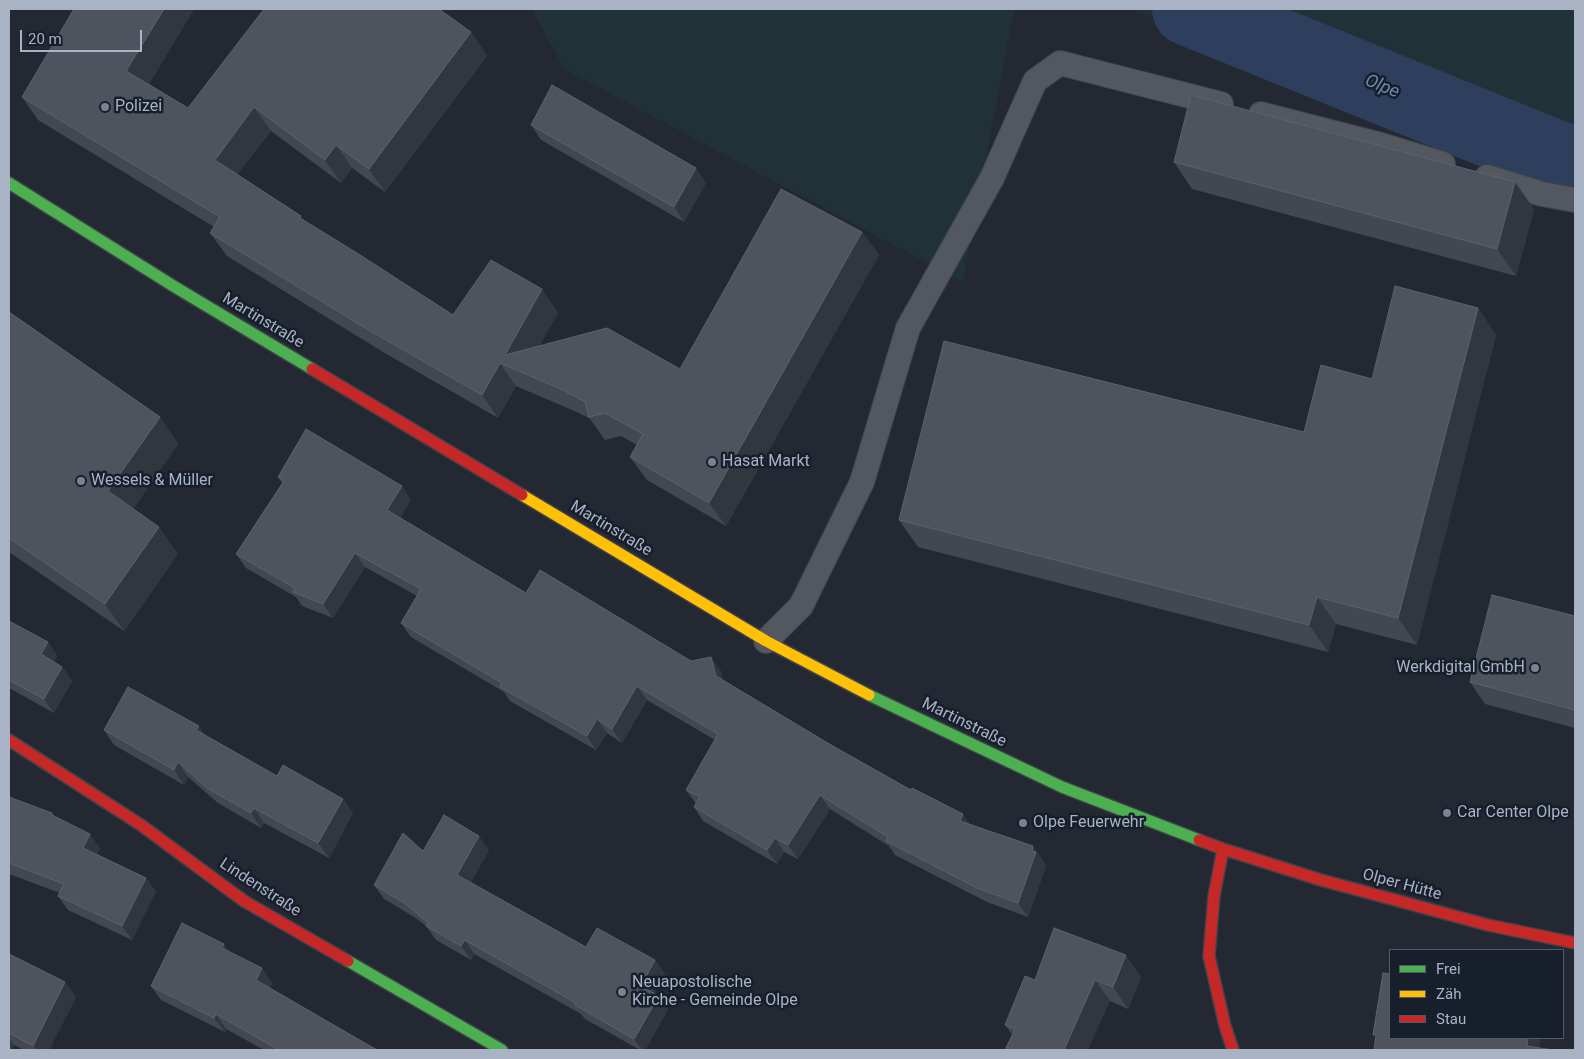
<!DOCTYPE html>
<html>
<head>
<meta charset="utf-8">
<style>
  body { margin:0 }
  #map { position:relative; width:1584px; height:1059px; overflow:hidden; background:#232832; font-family:Roboto,sans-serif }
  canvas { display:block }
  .frame { position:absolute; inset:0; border:10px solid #aab3c5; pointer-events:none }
  .legend { position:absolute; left:1389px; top:949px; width:175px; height:90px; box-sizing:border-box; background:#171e2c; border:1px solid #525a69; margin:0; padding:6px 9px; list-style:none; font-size:15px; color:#aab3c5 }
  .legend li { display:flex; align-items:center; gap:10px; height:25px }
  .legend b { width:25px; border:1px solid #525a69 }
  .scale { position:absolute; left:20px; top:30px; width:122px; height:22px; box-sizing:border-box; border:2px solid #aab3c5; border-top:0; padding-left:6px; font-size:15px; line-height:18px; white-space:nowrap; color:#aab3c5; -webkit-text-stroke:4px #171e2c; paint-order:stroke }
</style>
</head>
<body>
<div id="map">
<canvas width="1584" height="1059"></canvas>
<div class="frame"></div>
<ul class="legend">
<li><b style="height:6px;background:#4caf50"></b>Frei</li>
<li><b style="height:6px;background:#ffc107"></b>Zäh</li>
<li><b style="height:6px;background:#c62828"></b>Stau</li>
</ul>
<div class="scale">20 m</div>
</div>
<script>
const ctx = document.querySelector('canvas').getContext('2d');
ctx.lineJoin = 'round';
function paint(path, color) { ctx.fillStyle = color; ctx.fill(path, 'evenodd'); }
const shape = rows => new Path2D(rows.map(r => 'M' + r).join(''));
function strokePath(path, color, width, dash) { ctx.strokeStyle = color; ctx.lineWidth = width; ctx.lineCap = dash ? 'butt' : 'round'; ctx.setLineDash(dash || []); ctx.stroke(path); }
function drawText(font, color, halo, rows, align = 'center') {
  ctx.font = font + ' Roboto,sans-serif'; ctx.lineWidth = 5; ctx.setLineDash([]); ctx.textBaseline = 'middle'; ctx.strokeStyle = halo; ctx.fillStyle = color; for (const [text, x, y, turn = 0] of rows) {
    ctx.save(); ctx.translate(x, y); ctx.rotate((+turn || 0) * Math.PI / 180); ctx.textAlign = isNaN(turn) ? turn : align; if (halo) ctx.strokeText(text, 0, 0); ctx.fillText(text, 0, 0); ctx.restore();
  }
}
paint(shape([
  [532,9,1014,9,963,282,564,69],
  [1131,9,1575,9,1575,185,1557,182]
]), '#203238');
strokePath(shape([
  [1189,9,1575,165]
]), '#2e3f5d', 74);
const lane = shape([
  [1261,114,1378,144,1443,164],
  [1487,177,1542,194,1575,200],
  [766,641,801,606,862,482,908,328,992,178,1035,81,1060,63,1221,104]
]);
const fast = shape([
  [9,183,175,287,312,369],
  [869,695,1062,787,1199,840],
  [348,961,502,1050]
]);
const slow = shape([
  [522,495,766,641,869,695]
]);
const jam = shape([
  [312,369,522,495],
  [9,740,141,825,244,901,348,961],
  [1199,840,1223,849,1321,880,1488,925,1575,943],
  [1223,849,1214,896,1209,956,1225,1026,1233,1050]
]);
strokePath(lane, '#3f434a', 26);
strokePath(fast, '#3f434a', 14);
strokePath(slow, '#3f434a', 14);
strokePath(jam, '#3f434a', 14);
strokePath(lane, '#525760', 24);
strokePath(fast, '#4caf50', 11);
strokePath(slow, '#ffc107', 11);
strokePath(jam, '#c62828', 11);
paint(shape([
  [74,9,194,9,149,84,188,108,471,32,487,56,385,192,352,168,341,183,271,131,237,174,305,221,453,315,542,289,558,313,539,346,680,369,862,232,879,255,726,526,647,480,630,457,637,445,621,436,605,440,590,419,579,413,516,386,498,418,383,352,227,256,210,233,214,227,38,120,22,97],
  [531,125,706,183,684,222,541,140],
  [1174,162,1534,209,1516,276,1192,189],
  [1478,308,1496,335,1417,645,1336,624,1328,652,918,547,899,520,1304,432,1372,379],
  [9,312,160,417,178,444,133,509,178,554,124,631,9,552],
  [278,477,411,500,400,518,526,593,691,661,721,671,723,681,831,745,971,825,1043,860,1043,861,1046,866,1028,917,987,902,895,855,889,846,830,809,798,859,784,852,777,864,703,821,694,807,696,804,686,790,715,740,647,700,622,743,607,733,596,750,510,701,504,692,411,637,401,623,417,596,365,567,333,618,302,606,296,597,246,568,236,554,282,483],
  [1575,616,1575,728,1485,704,1470,682],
  [9,621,48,642,57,656,54,662,62,667,72,681,54,713,9,688],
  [104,730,205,735,277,776,343,799,353,813,329,858,264,823,261,828,218,803,188,777,184,785,114,745],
  [9,797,55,816,100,848,97,854,146,878,156,892,132,940,68,910,58,896,60,893,9,874],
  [489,850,471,882,586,947,655,960,665,974,654,993,659,996,668,1010,645,1050,640,1050,585,1019,581,1014,474,954,471,960,436,940,426,926,416,918,384,899,374,885,423,851],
  [229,951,272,983,270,988,377,1050,264,1050,226,1029,225,1032,161,1000,151,986],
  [9,954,65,982,76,997,49,1050,24,1050,14,1045,9,1050],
  [1141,977,1128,1009,1110,1001,1012,1034,1005,1025,1035,980]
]), '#434751');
paint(shape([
  [164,9,194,9,143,94,126,71],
  [471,32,487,56,385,192,369,169],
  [254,107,271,131,231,183,215,160],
  [336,145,352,168,341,183,325,160],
  [696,168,706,183,684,222,674,207],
  [1515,182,1534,209,1516,276,1497,249],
  [862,232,879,255,726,526,709,503],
  [542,289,558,313,524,373,505,355],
  [1478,308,1496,335,1417,645,1398,618],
  [500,363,516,386,498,418,482,395],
  [160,417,178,444,127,518,108,491],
  [402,486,411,500,397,524,387,510],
  [159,527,178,554,124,631,105,604],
  [355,553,365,567,333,618,323,604],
  [1317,597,1336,624,1328,652,1309,625],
  [48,642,57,656,50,668,41,654],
  [711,657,721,671,725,690,716,676],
  [62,667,72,681,54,713,44,699],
  [637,686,647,700,622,743,612,729],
  [597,719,607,733,596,750,587,736],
  [199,726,209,741,196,730],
  [178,762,188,777,184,785,174,770],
  [820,795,830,809,798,859,788,845],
  [343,799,353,813,329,858,318,843],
  [254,808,264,823,261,828,251,813],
  [963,814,973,828,960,821],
  [90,834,100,848,93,862,83,848],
  [479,836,489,850,467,889,457,875],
  [775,838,784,852,777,864,767,850],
  [1033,846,1043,860,1043,861,1046,866,1028,917,1018,903],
  [146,878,156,892,132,940,122,926],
  [465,940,474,954,471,960,461,946],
  [224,944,234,959,222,948],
  [1126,955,1141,977,1128,1009,1113,987],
  [655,960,665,974,651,1000,641,986],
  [262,968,272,983,266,995,256,980],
  [1095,980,1110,1001,1088,1050,1064,1050],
  [65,982,76,997,49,1050,37,1050,33,1046],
  [659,996,668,1010,645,1050,642,1050,634,1039],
  [216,1014,226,1029,225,1032,214,1018],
  [9,1038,14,1045,12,1050,9,1050],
  [1528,1038,1541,1038,1539,1050,1527,1046]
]), '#31363f');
const building = shape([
  [74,9,164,9,126,71,188,108,264,9,439,9,471,32,369,169,336,145,325,160,254,107,215,160,301,216,300,218,357,253,453,315,491,260,542,289,505,355,607,328,680,369,781,189,862,232,709,503,630,457,643,434,605,413,589,417,585,402,563,390,500,363,482,395,367,329,210,233,220,217,22,97,74,9],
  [552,85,696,168,674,207,531,125,552,85],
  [1191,95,1515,182,1497,249,1174,162,1191,95],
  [1395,286,1478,308,1398,618,1317,597,1309,625,899,520,944,341,1304,432,1321,365,1372,379,1395,286],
  [9,312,160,417,108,491,159,527,105,604,9,538,9,312],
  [306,429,402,486,387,510,526,593,540,570,691,661,711,657,716,676,831,745,911,790,912,788,963,814,960,821,1033,846,1032,851,1036,852,1018,903,977,888,886,841,888,837,820,795,788,845,775,838,767,850,694,807,700,797,686,790,718,734,637,686,612,729,597,719,587,736,500,687,502,683,401,623,421,589,355,553,323,604,293,592,295,588,236,554,284,481,278,477,306,429],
  [1492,595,1575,616,1575,710,1470,682,1492,595],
  [9,621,48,642,41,654,62,667,44,699,9,680,9,621],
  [128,687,199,726,196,730,277,776,283,765,343,799,318,843,254,808,251,813,207,788,178,762,174,770,104,730,128,687],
  [9,797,52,813,52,815,90,834,83,848,146,878,122,926,58,896,64,884,9,863,9,797],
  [444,815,479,836,457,875,586,947,597,928,655,960,641,986,659,996,634,1039,575,1005,576,1003,465,940,461,946,426,926,428,923,406,904,374,885,403,833,423,851,444,815],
  [182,923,224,944,222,948,262,968,256,980,377,1050,279,1050,216,1014,214,1018,151,986,182,923],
  [1054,928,1126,955,1113,987,1095,980,1064,1050,1005,1050,1015,1029,1005,1025,1025,976,1035,980,1054,928],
  [9,954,65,982,33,1046,9,1033,9,954],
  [1383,973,1390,974,1390,1038,1528,1038,1527,1046,1553,1050,1374,1050,1376,1035,1373,1035,1383,973]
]);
paint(building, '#4e535d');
strokePath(building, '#5c626e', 1);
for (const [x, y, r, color] of [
  [105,107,5,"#7b8292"],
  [712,462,5,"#7b8292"],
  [81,481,5,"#7b8292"],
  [1535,668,5,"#7b8292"],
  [1447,813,5,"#7b8292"],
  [1023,823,5,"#7b8292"],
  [622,992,5,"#7b8292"]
]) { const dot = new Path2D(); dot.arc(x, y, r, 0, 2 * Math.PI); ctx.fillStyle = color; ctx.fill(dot); strokePath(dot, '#171e2c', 2); }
drawText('16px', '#aab3c5', '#171e2c', [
  ["Polizei",115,107],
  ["Hasat Markt",722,462],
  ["Wessels & Müller",91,481],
  ["Werkdigital GmbH",1525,668,"right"],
  ["Car Center Olpe",1457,813],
  ["Olpe Feuerwehr",1033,823],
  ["Neuapostolische",632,983],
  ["Kirche - Gemeinde Olpe",632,1001]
], 'left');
drawText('16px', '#aab3c5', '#171e2c', [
  ["Martinstraße",263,321,31],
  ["Martinstraße",611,529,31],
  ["Martinstraße",964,723,26],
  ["Olper Hütte",1402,885,15],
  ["Lindenstraße",260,888,33]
]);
drawText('italic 18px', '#6f88b1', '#171e2c', [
  ["Olpe",1382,87,22]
]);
</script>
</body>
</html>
